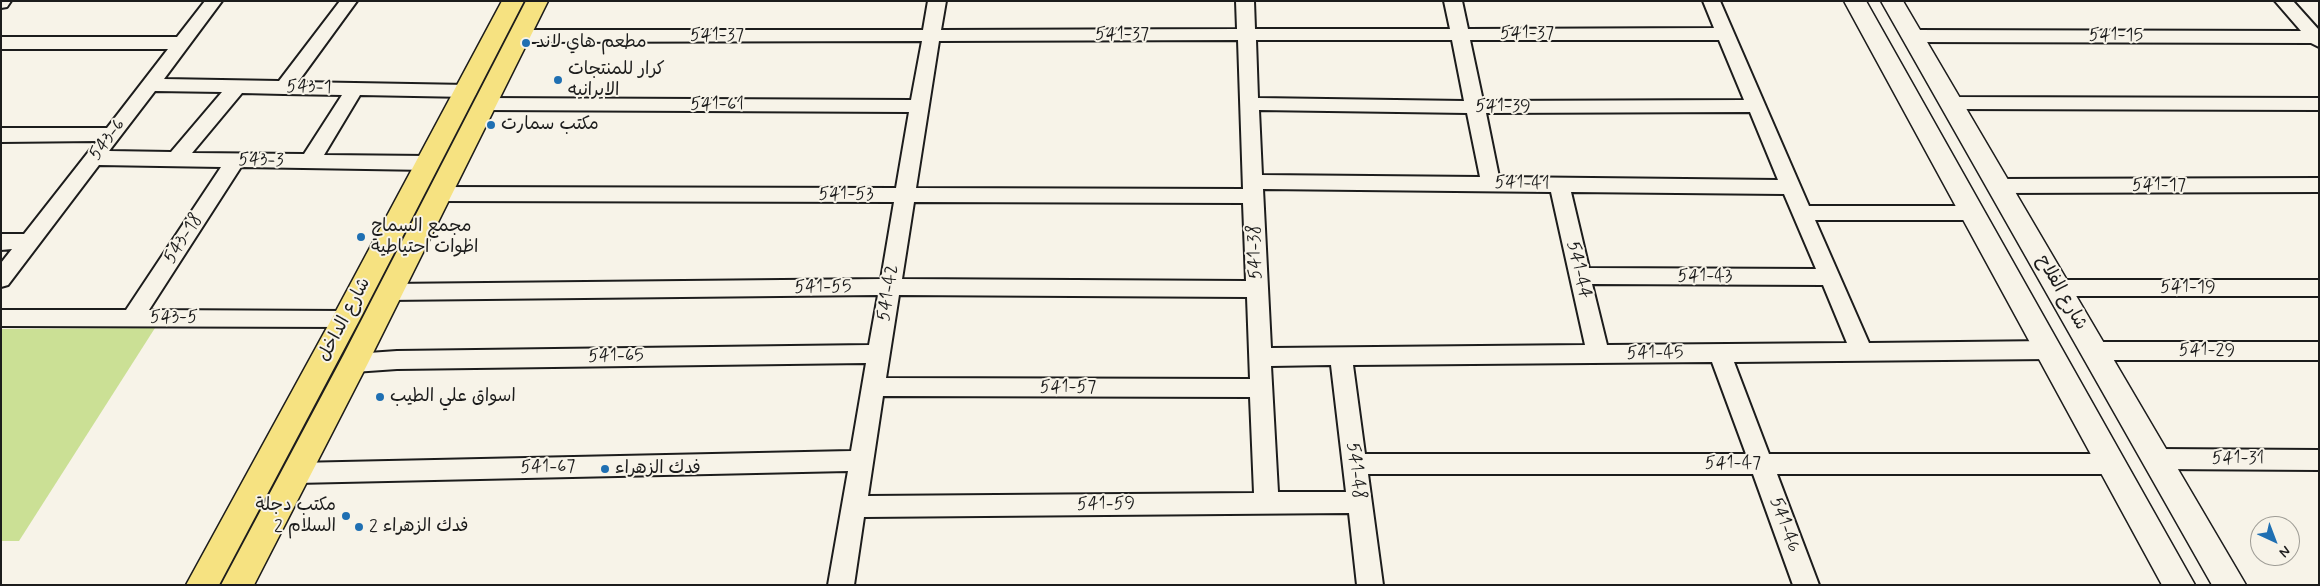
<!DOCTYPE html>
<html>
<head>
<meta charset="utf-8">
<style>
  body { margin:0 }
  #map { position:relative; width:2320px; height:586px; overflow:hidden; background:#f7f3e8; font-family:Mynerve,sans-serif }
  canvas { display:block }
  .frame { position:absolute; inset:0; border:2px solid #1c1c1c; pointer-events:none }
  .north { position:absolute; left:2250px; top:516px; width:50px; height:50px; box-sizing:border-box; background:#f7f3e8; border:1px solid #9f9d96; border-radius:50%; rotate:137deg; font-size:14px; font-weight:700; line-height:20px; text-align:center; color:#1c1c1c }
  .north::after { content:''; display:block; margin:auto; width:18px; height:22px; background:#1f6fb2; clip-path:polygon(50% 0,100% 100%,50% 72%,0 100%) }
</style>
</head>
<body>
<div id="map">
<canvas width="2320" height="586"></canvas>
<div class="frame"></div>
<div class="north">N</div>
</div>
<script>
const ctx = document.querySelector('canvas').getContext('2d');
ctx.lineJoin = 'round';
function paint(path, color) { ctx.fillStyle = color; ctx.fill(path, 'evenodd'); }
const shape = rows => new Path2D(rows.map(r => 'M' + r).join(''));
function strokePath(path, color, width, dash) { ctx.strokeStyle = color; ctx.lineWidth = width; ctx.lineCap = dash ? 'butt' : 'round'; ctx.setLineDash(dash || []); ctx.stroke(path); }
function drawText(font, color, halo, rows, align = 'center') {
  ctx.font = font + ' Mynerve,"Playpen Sans Arabic",sans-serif'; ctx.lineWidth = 4; ctx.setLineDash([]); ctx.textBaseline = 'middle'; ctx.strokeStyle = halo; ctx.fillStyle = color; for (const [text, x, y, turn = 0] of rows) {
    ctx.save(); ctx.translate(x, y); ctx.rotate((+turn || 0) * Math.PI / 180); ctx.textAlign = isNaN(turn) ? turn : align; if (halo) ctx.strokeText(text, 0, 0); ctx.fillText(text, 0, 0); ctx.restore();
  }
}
paint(shape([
  [155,328,19,541,1,541,1,329]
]), '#cbe095');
const minor = shape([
  [1,1,11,1,7,7,1,8,1,1],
  [205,1,222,1,164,79,279,81,340,1,357,1,298,82,468,85,475,87,477,91,475,95,468,97,360,95,324,155,428,156,435,158,438,163,435,168,428,170,241,167,149,310,346,311,354,313,357,319,354,325,346,327,1,326,1,310,126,310,221,167,99,165,8,285,1,287,1,263,12,249,1,250,1,234,24,234,97,141,1,142,1,128,107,128,168,49,1,49,1,37,177,37,205,1],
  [155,91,222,92,171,152,109,151,155,91],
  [242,93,284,94,342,95,304,154,192,153,242,93],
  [928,1,946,1,941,30,1237,29,1236,1,1254,1,1255,29,1450,29,1444,1,1462,1,1468,29,1714,28,1703,1,1720,1,1809,206,1971,206,1978,208,1981,213,1978,218,1971,220,1815,220,1869,343,2049,341,2057,344,2060,350,2057,356,2049,359,1734,362,1769,454,2112,454,2120,457,2124,464,2120,471,2112,474,1777,474,1819,585,1793,585,1753,474,1368,474,1383,585,1357,585,1349,513,864,517,854,585,828,585,848,471,296,483,288,480,284,473,288,466,296,463,851,451,866,363,397,369,354,372,346,369,343,363,346,357,354,354,397,351,869,345,878,295,388,300,380,298,377,292,380,286,388,284,881,279,894,202,438,201,431,199,428,194,431,189,438,187,896,188,909,112,485,110,478,108,476,104,478,100,485,98,911,100,922,41,520,42,514,40,511,36,514,32,520,30,923,30,928,1],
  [1238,40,1243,189,916,188,939,41,1238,40],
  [1256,40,1452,40,1464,101,1258,98,1256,40],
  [1470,40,1719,40,1744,100,1483,101,1470,40],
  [1259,110,1467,113,1480,177,1262,175,1259,110],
  [1750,112,1778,180,1499,177,1486,113,1750,112],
  [1263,189,1551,192,1585,345,1271,348,1263,189],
  [1571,192,1784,194,1816,269,1589,268,1571,192],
  [914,202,1243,203,1246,281,902,279,914,202],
  [1592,284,1823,285,1847,343,1607,345,1592,284],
  [899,295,1247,297,1250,379,886,378,899,295],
  [1712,362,1746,454,1365,454,1353,365,1712,362],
  [1331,365,1346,492,1278,492,1271,366,1331,365],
  [883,396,1250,397,1254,493,868,496,883,396],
  [2275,1,2293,1,2319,30,2319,47,2311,43,1913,42,1907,40,1904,36,1907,32,1913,30,2301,31,2275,1],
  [1952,97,2319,98,2319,110,1952,109,1945,107,1943,103,1945,99,1952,97],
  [2319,178,2319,192,1999,193,1992,191,1989,186,1992,181,1999,179,2319,178],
  [2057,280,2319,280,2319,296,2057,296,2050,294,2046,288,2050,282,2057,280],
  [2094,342,2319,342,2319,360,2094,360,2086,357,2083,351,2086,345,2094,342],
  [2157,449,2319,450,2319,470,2157,469,2149,466,2145,459,2149,452,2157,449]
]);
const secondary = shape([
  [1844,1,1866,1,2195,585,2162,585,1844,1],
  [1881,1,1903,1,2246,585,2212,585,1881,1]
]);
const primary = shape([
  [502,1,524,1,360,319,219,585,186,585,336,311,502,1],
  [526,1,548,1,368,363,254,585,221,585,343,356,526,1]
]);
strokePath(minor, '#1c1c1c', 4);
strokePath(secondary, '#1c1c1c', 3);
strokePath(primary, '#1c1c1c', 3);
paint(minor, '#f7f3e8');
paint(secondary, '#f7f3e8');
paint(primary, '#f6e281');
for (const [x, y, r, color] of [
  [526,43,5,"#1f6fb2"],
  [558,80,5,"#1f6fb2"],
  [491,125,5,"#1f6fb2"],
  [361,237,5,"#1f6fb2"],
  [380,397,5,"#1f6fb2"],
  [605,469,5,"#1f6fb2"],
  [346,516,5,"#1f6fb2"],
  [359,527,5,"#1f6fb2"]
]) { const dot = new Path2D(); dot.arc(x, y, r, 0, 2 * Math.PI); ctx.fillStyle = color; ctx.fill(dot); strokePath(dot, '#f7f3e8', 2); }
drawText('18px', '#1c1c1c', '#f7f3e8', [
  ["541-37",1527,34],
  ["541-37",1122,35],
  ["541-37",717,36],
  ["541-15",2116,36],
  ["543-1",309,88,1],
  ["541-61",717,105],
  ["541-39",1503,107],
  ["543-6",108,140,-53],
  ["543-3",261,161,1],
  ["541-41",1522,184,1],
  ["541-17",2159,186],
  ["541-53",846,195],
  ["543-18",184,239,-57],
  ["541-38",1256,252,-92],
  ["541-44",1578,270,77],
  ["541-43",1705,277],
  ["541-55",823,288,-1],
  ["541-19",2188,288],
  ["541-42",889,293,-81],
  ["شارع الفلاح",2061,293,60],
  ["543-5",174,318],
  ["شارع الداخل",345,320,-62],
  ["541-29",2207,351],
  ["541-45",1655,354,-1],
  ["541-65",616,357,-1],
  ["541-57",1068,388],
  ["541-31",2238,459],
  ["541-47",1733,464],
  ["541-67",548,468,-1],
  ["541-48",1355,471,83],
  ["541-59",1106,505,-1],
  ["541-46",1784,525,70]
]);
drawText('18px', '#1c1c1c', '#f7f3e8', [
  ["مطعم هاي لاند",536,43],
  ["كرار للمنتجات",568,70],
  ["الايرانيه",568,91],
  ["مكتب سمارت",501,125],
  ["مجمع السماح",371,227],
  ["اظوات احتياطية",371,248],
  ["اسواق علي الطيب",390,397],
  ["فدك الزهراء",615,469],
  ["مكتب دجلة",336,506,"right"],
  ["السلام 2",336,527,"right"],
  ["فدك الزهراء 2",369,527]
], 'left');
</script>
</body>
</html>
